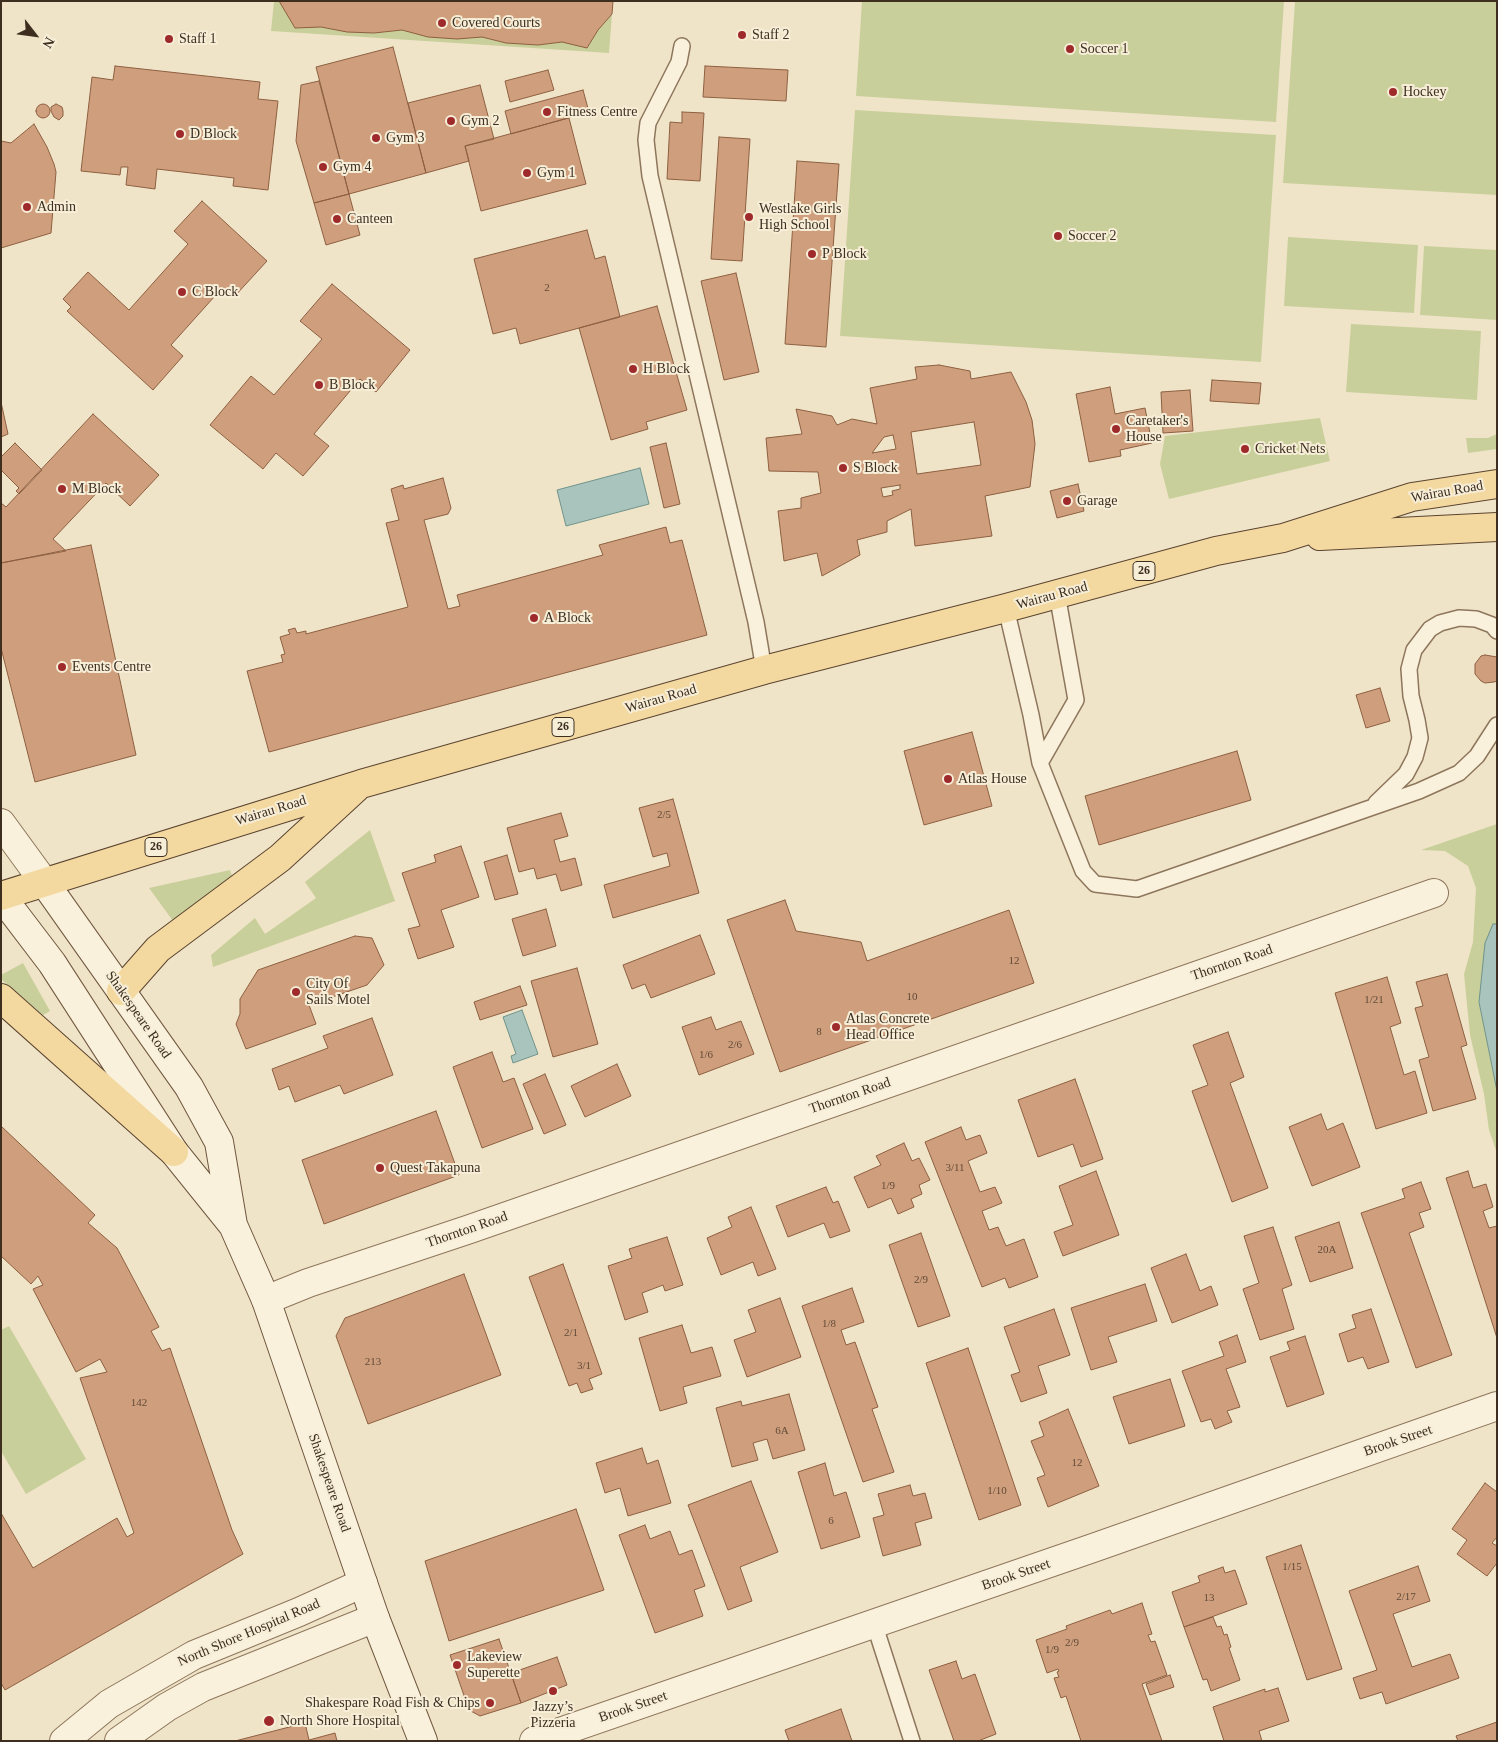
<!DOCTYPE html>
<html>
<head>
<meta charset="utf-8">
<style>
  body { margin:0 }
  #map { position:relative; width:1498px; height:1742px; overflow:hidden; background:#f0e4c8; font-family:Georgia,serif }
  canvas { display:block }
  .frame { position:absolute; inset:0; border:2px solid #3d2e20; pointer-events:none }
  .north { position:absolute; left:10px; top:10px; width:50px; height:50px; -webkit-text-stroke:4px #f7eed8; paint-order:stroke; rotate:120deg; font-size:14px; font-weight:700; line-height:20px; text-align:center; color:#3d2e20 }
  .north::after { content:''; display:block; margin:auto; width:18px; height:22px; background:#3d2e20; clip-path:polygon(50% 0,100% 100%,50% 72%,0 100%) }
</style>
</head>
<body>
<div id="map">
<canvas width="1498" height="1742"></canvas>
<div class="frame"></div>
<div class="north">N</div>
</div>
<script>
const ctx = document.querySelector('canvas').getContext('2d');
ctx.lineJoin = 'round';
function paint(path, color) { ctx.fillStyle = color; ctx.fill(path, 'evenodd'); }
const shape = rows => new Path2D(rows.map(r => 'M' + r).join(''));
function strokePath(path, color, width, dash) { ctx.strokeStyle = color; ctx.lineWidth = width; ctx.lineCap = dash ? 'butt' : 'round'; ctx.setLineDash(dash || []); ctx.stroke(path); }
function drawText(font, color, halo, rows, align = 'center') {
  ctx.font = font + ' Georgia,serif'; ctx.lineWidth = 4; ctx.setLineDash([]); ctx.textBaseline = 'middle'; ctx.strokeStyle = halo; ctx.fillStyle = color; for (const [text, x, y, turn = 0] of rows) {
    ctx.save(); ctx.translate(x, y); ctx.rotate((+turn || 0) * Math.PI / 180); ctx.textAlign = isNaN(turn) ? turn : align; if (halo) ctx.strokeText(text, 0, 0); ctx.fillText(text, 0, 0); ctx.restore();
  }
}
paint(shape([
  [274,1,613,1,609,53,271,31],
  [862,1,1284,1,1276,122,856,96],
  [1295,1,1497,1,1497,195,1283,183],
  [855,110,1276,135,1261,362,840,336],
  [1288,237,1418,245,1414,313,1284,306],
  [1424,246,1497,250,1497,320,1420,315],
  [1351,324,1481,331,1477,400,1346,392],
  [1320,418,1330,461,1169,499,1160,464,1165,436],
  [1497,434,1497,449,1468,453,1466,438,1488,438],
  [1497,824,1497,924,1493,925,1479,1002,1497,1091,1497,1153,1489,1130,1484,1094,1470,1035,1464,974,1473,942,1476,888,1468,866,1445,851,1421,850],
  [370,830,395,901,213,967,211,955,255,918,265,934,316,898,305,882],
  [230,870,232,876,173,921,149,888],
  [23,963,50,1011,43,1015,1,979,1,975],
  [9,1326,86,1459,26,1494,1,1451,1,1330]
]), '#c9cf9b');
const water = shape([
  [640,468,649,504,566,526,557,490,640,468],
  [1493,924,1497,924,1497,1091,1479,1002,1485,943,1493,924],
  [522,1010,538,1054,513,1063,511,1056,516,1054,503,1017,522,1010]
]);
paint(water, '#a9c4bc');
strokePath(water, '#6f938a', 1);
const building = shape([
  [279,1,613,1,612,14,598,30,587,48,562,42,538,45,506,43,482,37,457,39,428,37,402,30,374,33,347,32,321,27,295,28,279,1],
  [393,47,426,173,349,194,316,67,393,47],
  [115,66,260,82,258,99,278,101,268,190,233,186,234,178,157,169,155,189,126,185,128,167,121,167,120,175,81,171,92,77,113,80,115,66],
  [705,66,788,70,786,101,703,97,705,66],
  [548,70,554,90,510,102,505,81,548,70],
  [319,81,349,194,314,203,296,141,301,85,319,81],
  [480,85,494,139,465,146,469,161,426,173,408,103,480,85],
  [583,90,589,112,511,134,505,111,583,90],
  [56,104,62,107,63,111,63,116,59,120,54,117,51,111,51,107,56,104],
  '36 111a7 7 0 1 1 14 0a7 7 0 1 1-14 0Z',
  [682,112,704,113,700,181,667,179,670,122,682,123,682,112],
  [569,118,586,184,481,211,465,146,569,118],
  [34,124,47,147,54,164,56,172,51,233,1,248,1,141,11,143,34,124],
  [719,137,750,139,742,261,711,259,719,137],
  [797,161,839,164,826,347,785,344,797,161],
  [349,194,360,235,326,245,314,203,349,194],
  [202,201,267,261,234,297,223,287,171,345,183,356,153,390,67,311,71,307,63,299,88,272,129,310,188,244,174,231,202,201],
  [587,230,595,259,605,256,620,317,520,344,516,328,493,334,474,259,587,230],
  [736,273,759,372,724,380,701,281,736,273],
  [332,284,410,350,376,392,360,379,314,434,329,446,303,476,276,453,263,469,210,425,251,376,274,395,322,339,300,321,332,284],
  [657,306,687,410,646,422,648,429,611,440,579,328,657,306],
  [939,365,970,371,971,379,1011,372,1026,402,1032,420,1035,444,1030,487,985,496,992,536,915,546,911,509,887,521,887,532,857,540,860,555,822,576,817,553,784,561,778,511,801,508,801,498,821,493,818,472,769,471,766,438,802,434,796,409,832,416,837,425,852,419,877,424,870,388,917,379,915,367,939,365],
  [974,422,981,465,917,474,911,432,974,422],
  [893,435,896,449,872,453,884,437,893,435],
  [900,485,900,489,892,491,893,495,883,497,881,488,900,485],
  [1212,380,1261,383,1259,404,1210,401,1212,380],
  [1110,387,1115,414,1145,408,1152,443,1120,450,1121,456,1089,462,1076,394,1110,387],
  [1190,390,1193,431,1163,433,1161,392,1190,390],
  [1,402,8,434,1,437,1,402],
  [93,414,159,475,130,506,106,483,53,539,66,551,1,563,1,503,6,507,93,414],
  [15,443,42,470,19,494,16,491,19,488,1,470,1,457,15,443],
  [666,443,680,504,664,508,650,447,666,443],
  [443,478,451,508,448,514,424,520,448,609,460,606,457,595,603,555,599,545,666,527,670,543,682,540,707,635,269,752,247,671,283,662,281,655,285,654,280,637,290,634,288,630,295,628,297,633,306,631,306,634,408,607,386,523,399,520,391,489,403,485,404,489,443,478],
  [1078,484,1084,511,1057,518,1050,491,1078,484],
  [91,545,136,755,35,782,1,648,1,563,91,545],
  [1485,655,1497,657,1497,681,1494,682,1485,683,1481,681,1475,674,1475,664,1481,656,1485,655],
  [1380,688,1390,721,1366,728,1356,695,1380,688],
  [972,732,992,806,924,825,904,751,972,732],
  [1237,751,1251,800,1099,845,1085,796,1237,751],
  [673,799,699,893,613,918,604,885,670,866,667,853,653,857,639,808,673,799],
  [561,813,568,836,554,840,560,862,575,858,582,885,561,891,556,874,537,879,534,868,519,872,507,828,561,813],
  [461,846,479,897,441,910,454,947,418,959,408,929,420,926,402,873,436,862,434,855,461,846],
  [507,855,518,894,495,900,484,862,507,855],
  [785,900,796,931,861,942,867,961,1009,910,1034,983,780,1072,727,920,785,900],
  [546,909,556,946,523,956,512,919,546,909],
  [700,935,715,974,651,998,645,984,632,989,623,965,700,935],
  [355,936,372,938,384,965,367,985,309,1005,316,1024,246,1049,236,1024,240,1014,240,999,258,970,355,936],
  [577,968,598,1044,553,1057,531,981,577,968],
  [1447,974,1467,1045,1461,1047,1476,1099,1433,1111,1419,1060,1429,1057,1415,1008,1423,1006,1416,982,1447,974],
  [1387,977,1401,1023,1390,1027,1404,1075,1415,1071,1427,1113,1376,1129,1335,993,1387,977],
  [520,986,527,1005,480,1020,474,1002,520,986],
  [711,1017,716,1030,741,1021,754,1054,699,1075,682,1027,711,1017],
  [372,1018,393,1075,344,1094,340,1085,295,1102,289,1086,279,1090,272,1069,328,1048,323,1036,372,1018],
  [1228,1032,1244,1077,1230,1083,1268,1188,1232,1202,1192,1091,1208,1085,1193,1045,1228,1032],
  [492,1052,503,1082,514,1078,533,1129,482,1148,453,1067,492,1052],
  [617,1064,631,1096,585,1117,571,1086,617,1064],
  [545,1074,566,1125,544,1134,523,1084,545,1074],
  [1075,1079,1103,1159,1081,1167,1073,1144,1038,1157,1018,1100,1075,1079],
  [436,1111,459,1175,324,1224,302,1160,436,1111],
  [1321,1114,1327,1130,1343,1123,1360,1167,1312,1186,1289,1127,1321,1114],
  [1,1126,95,1215,88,1223,117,1248,159,1327,151,1331,162,1351,170,1348,232,1530,243,1554,5,1690,1,1683,1,1513,33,1568,117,1518,127,1537,134,1533,80,1378,107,1372,100,1359,76,1372,33,1289,43,1285,38,1276,31,1284,1,1256,1,1126],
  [961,1127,966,1140,980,1135,987,1153,968,1161,980,1192,995,1187,1002,1203,982,1211,989,1230,998,1227,1006,1246,1024,1239,1038,1277,1009,1288,1005,1278,982,1287,925,1142,961,1127],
  [904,1143,912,1161,919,1158,930,1180,919,1185,922,1194,911,1199,914,1207,898,1214,891,1198,868,1208,854,1177,881,1165,876,1156,904,1143],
  [1096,1171,1119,1235,1063,1256,1054,1232,1073,1225,1059,1186,1096,1171],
  [1468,1171,1473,1188,1486,1184,1493,1207,1483,1211,1489,1228,1497,1226,1497,1338,1446,1178,1468,1171],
  [1421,1182,1431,1209,1419,1213,1424,1227,1409,1233,1452,1355,1416,1368,1361,1213,1405,1198,1402,1189,1421,1182],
  [826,1187,833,1203,838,1201,850,1231,830,1238,824,1223,788,1237,776,1206,826,1187],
  [751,1207,776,1269,758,1276,753,1262,721,1275,707,1238,732,1227,728,1217,751,1207],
  [1339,1222,1353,1268,1310,1282,1295,1237,1339,1222],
  [1273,1227,1292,1285,1282,1289,1294,1329,1260,1340,1243,1289,1259,1283,1244,1236,1273,1227],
  [921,1233,950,1316,918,1327,889,1245,921,1233],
  [667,1237,683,1285,665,1291,663,1285,642,1293,648,1312,625,1320,608,1266,632,1258,629,1249,667,1237],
  [1186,1254,1200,1291,1211,1286,1218,1305,1172,1323,1151,1268,1186,1254],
  [563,1264,602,1374,589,1379,593,1389,581,1393,577,1383,569,1386,529,1277,563,1264],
  [464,1274,501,1375,368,1424,336,1336,345,1318,464,1274],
  [1145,1284,1157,1321,1108,1337,1117,1362,1091,1370,1071,1308,1145,1284],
  [852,1288,864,1322,841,1330,846,1345,855,1342,878,1407,872,1409,894,1472,863,1482,802,1306,852,1288],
  [780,1298,801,1357,747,1377,734,1340,756,1332,748,1310,780,1298],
  [1054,1309,1070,1355,1038,1366,1047,1393,1021,1402,1011,1375,1020,1372,1004,1327,1054,1309],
  [1371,1309,1389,1362,1368,1369,1363,1357,1348,1362,1339,1334,1356,1328,1352,1315,1371,1309],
  [682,1325,691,1353,712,1347,721,1376,683,1387,687,1403,660,1411,639,1338,682,1325],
  [1237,1335,1246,1362,1226,1369,1240,1407,1227,1411,1232,1422,1215,1429,1211,1419,1201,1422,1182,1371,1224,1356,1219,1342,1237,1335],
  [1305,1336,1324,1394,1287,1407,1270,1357,1290,1350,1287,1342,1305,1336],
  [968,1348,1021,1505,979,1520,926,1363,968,1348],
  [1170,1379,1185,1426,1129,1444,1113,1397,1170,1379],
  [789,1394,805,1450,773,1459,767,1439,753,1443,758,1460,732,1467,716,1408,741,1401,742,1406,789,1394],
  [1068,1409,1099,1486,1048,1507,1037,1478,1045,1475,1031,1441,1044,1436,1039,1422,1068,1409],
  [642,1448,647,1464,658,1460,671,1503,628,1516,620,1488,605,1493,596,1463,642,1448],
  [825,1463,834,1496,846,1492,860,1537,821,1549,798,1472,825,1463],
  [751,1481,778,1552,740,1567,752,1601,728,1610,688,1505,751,1481],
  [1485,1483,1497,1492,1497,1537,1492,1543,1497,1546,1497,1563,1487,1576,1457,1554,1467,1540,1452,1529,1485,1483],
  [910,1485,913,1496,925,1493,932,1518,915,1523,921,1545,883,1556,873,1518,884,1515,878,1494,910,1485],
  [576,1509,604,1590,449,1641,425,1561,576,1509],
  [645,1525,650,1539,670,1531,679,1555,692,1550,705,1586,694,1590,703,1616,655,1633,619,1535,645,1525],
  [1301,1545,1342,1669,1307,1680,1266,1557,1301,1545],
  [1418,1566,1430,1601,1393,1614,1412,1667,1450,1654,1459,1678,1386,1704,1382,1692,1360,1699,1353,1678,1377,1670,1349,1591,1418,1566],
  [1223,1567,1225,1573,1235,1570,1247,1604,1184,1627,1172,1592,1200,1582,1198,1576,1223,1567],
  [1142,1603,1152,1634,1148,1635,1151,1642,1155,1641,1167,1675,1142,1684,1162,1741,1081,1741,1066,1696,1061,1698,1054,1678,1059,1677,1057,1672,1059,1671,1058,1669,1047,1673,1036,1640,1067,1629,1066,1626,1110,1610,1112,1614,1142,1603],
  [1213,1617,1217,1627,1221,1626,1224,1635,1227,1634,1231,1647,1229,1648,1240,1680,1211,1691,1207,1679,1203,1680,1184,1627,1213,1617],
  [499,1639,521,1703,480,1716,469,1710,450,1655,499,1639],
  [557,1657,567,1685,521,1703,511,1673,557,1657],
  [956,1661,962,1679,975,1674,996,1734,978,1741,954,1741,929,1670,956,1661],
  [1170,1675,1174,1687,1150,1695,1146,1684,1170,1675],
  [1278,1688,1289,1721,1259,1731,1262,1741,1224,1741,1213,1707,1265,1689,1265,1692,1278,1688],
  [841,1709,852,1741,789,1741,785,1730,841,1709],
  [1497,1722,1497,1741,1458,1741,1456,1736,1497,1722],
  [305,1723,309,1740,335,1733,337,1741,235,1741,305,1723]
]);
paint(building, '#cf9f7d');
strokePath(building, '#8d5f41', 1);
const service = shape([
  [682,46,679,62,648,123,646,140,650,176,756,622,764,670],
  [1006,608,1031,715,1040,763,1076,700,1057,594],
  [1040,763,1083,871,1095,884,1137,889,1419,791,1459,773,1477,756,1497,725],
  [1376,803,1406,774,1415,757,1420,738,1417,720,1411,696,1409,669,1414,650,1430,629,1440,623,1459,618,1476,619,1492,625,1497,631],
  [874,1623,912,1741]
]);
const minor = shape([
  [266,1300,308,1283,470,1229,1434,893],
  [64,1741,109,1704,194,1655,299,1612,363,1583],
  [119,1741,167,1707,203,1687,375,1618],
  [534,1741,1093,1548,1497,1406]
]);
const tertiary = shape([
  [1,823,44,882]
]);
const secondary = shape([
  [44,882,189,1087,219,1142,233,1225,266,1300,375,1618,423,1741],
  [1,896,52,963,174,1152,232,1224]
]);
const primary = shape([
  [1320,536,1497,527],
  [1,896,361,784,764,670,1006,608,1216,551,1283,538,1412,497,1497,484],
  [121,991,158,949,280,858,356,788],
  [1,998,174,1152]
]);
strokePath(service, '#8d765c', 18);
strokePath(minor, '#8d765c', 30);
strokePath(tertiary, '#8d765c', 30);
strokePath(secondary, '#6f573f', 30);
strokePath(primary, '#5b4430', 30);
strokePath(service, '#faf1dc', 15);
strokePath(minor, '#faf1dc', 28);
strokePath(tertiary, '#faf1dc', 28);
strokePath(secondary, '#faf1dc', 28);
strokePath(primary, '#f3d9a0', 28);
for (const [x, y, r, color] of [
  [442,23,5,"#9e2a2b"],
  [742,35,5,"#9e2a2b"],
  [169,39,5,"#9e2a2b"],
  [1070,49,5,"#9e2a2b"],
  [1393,92,5,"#9e2a2b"],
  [547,112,5,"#9e2a2b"],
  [451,121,5,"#9e2a2b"],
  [180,134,5,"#9e2a2b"],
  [376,138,5,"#9e2a2b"],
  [323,167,5,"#9e2a2b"],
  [527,173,5,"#9e2a2b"],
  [27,207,5,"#9e2a2b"],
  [749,217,5,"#9e2a2b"],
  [337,219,5,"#9e2a2b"],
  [1058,236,5,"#9e2a2b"],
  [812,254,5,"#9e2a2b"],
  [182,292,5,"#9e2a2b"],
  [633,369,5,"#9e2a2b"],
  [319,385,5,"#9e2a2b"],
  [1116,429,5,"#9e2a2b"],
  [1245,449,5,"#9e2a2b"],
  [843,468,5,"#9e2a2b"],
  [62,489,5,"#9e2a2b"],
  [1067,501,5,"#9e2a2b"],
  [534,618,5,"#9e2a2b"],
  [62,667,5,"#9e2a2b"],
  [948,779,5,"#9e2a2b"],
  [296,992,5,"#9e2a2b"],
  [836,1027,5,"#9e2a2b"],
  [380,1168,5,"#9e2a2b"],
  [457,1665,5,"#9e2a2b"],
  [553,1691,5,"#9e2a2b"],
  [490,1703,5,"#9e2a2b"],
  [269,1721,6,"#9e2a2b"]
]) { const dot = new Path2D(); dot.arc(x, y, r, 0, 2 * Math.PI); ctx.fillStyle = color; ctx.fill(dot); strokePath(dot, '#f7eed8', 2); }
drawText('11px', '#624a37', null, [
  ["2",547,288],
  ["2/5",664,815],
  ["12",1014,961],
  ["10",912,997],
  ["1/21",1374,1000],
  ["8",819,1032],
  ["2/6",735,1045],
  ["1/6",706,1055],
  ["3/11",955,1168],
  ["1/9",888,1186],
  ["20A",1327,1250],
  ["2/9",921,1280],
  ["1/8",829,1324],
  ["2/1",571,1333],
  ["213",373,1362],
  ["3/1",584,1366],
  ["142",139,1403],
  ["6A",782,1431],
  ["12",1077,1463],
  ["1/10",997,1491],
  ["6",831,1521],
  ["1/15",1292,1567],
  ["2/17",1406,1597],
  ["13",1209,1598],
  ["2/9",1072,1643],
  ["1/9",1052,1650]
]);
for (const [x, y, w] of [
  [1144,571,22],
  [563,727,22],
  [156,847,22]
]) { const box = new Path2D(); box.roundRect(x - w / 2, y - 9.5, w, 19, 4); ctx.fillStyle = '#f7eed8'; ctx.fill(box); strokePath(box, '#3d2e20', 1); }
drawText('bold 12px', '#3d2e20', null, [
  ["26",1144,571],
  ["26",563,727],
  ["26",156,847]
]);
drawText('14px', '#3d2e20', '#f7eed8', [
  ["Covered Courts",452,23],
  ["Staff 2",752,35],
  ["Staff 1",179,39],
  ["Soccer 1",1080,49],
  ["Hockey",1403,92],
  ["Fitness Centre",557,112],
  ["Gym 2",461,121],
  ["D Block",190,134],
  ["Gym 3",386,138],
  ["Gym 4",333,167],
  ["Gym 1",537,173],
  ["Admin",37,207],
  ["Westlake Girls",759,209],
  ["High School",759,225],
  ["Canteen",347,219],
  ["Soccer 2",1068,236],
  ["P Block",822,254],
  ["C Block",192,292],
  ["H Block",643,369],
  ["B Block",329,385],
  ["Caretaker's",1126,421],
  ["House",1126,437],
  ["Cricket Nets",1255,449],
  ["S Block",853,468],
  ["M Block",72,489],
  ["Garage",1077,501],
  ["A Block",544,618],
  ["Events Centre",72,667],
  ["Atlas House",958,779],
  ["City Of",306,984],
  ["Sails Motel",306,1000],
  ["Atlas Concrete",846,1019],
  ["Head Office",846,1035],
  ["Quest Takapuna",390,1168],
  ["Lakeview",467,1657],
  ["Superette",467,1673],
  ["Shakespare Road Fish & Chips",480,1703,"right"],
  ["Jazzy’s",553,1707,"center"],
  ["Pizzeria",553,1723,"center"],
  ["North Shore Hospital",280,1721]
], 'left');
drawText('14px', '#3d2e20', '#f7eed8', [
  ["Wairau Road",1447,492,-10],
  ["Wairau Road",1052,596,-15],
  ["Wairau Road",661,699,-16],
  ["Wairau Road",271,811,-17],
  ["Thornton Road",1232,963,-19],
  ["Shakespeare Road",138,1015,55],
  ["Thornton Road",850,1096,-19],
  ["Thornton Road",467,1230,-19],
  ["Brook Street",1398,1441,-19],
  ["Shakespeare Road",329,1483,71],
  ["Brook Street",1016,1575,-19],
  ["North Shore Hospital Road",249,1633,-23],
  ["Brook Street",633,1707,-19]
]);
</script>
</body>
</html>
